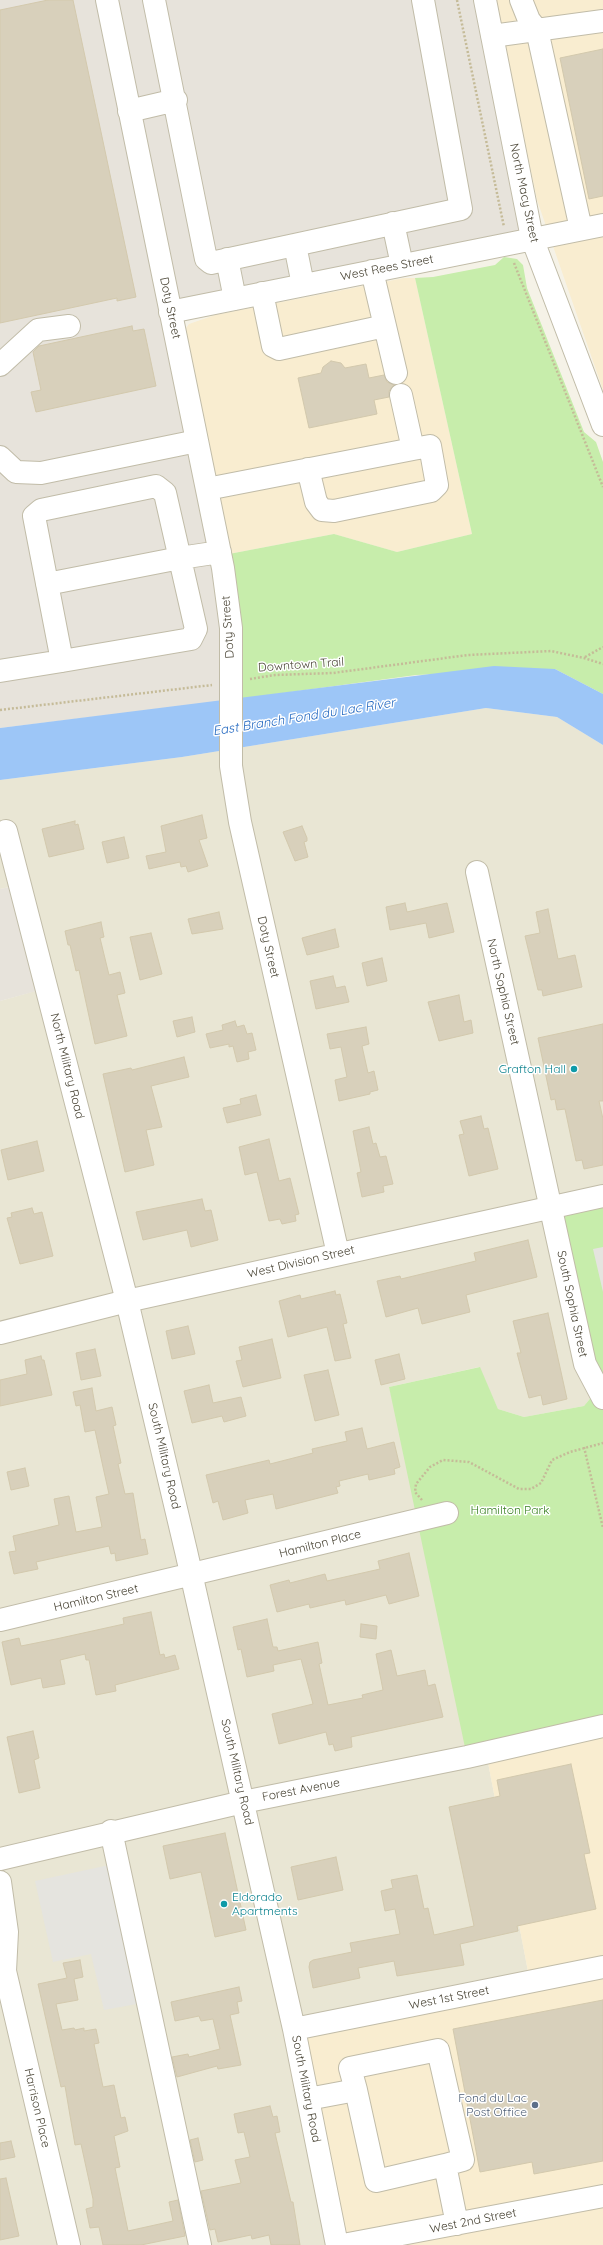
<!DOCTYPE html>
<html>
<head>
<meta charset="utf-8">
<style>
  body { margin:0 }
  canvas { display:block; background:#f5f2e7 }
</style>
</head>
<body>
<canvas width="603" height="2245"></canvas>
<script>
const ctx = document.querySelector('canvas').getContext('2d');
ctx.lineJoin = 'round';
function paint(path, color) { ctx.fillStyle = color; ctx.fill(path, 'evenodd'); }
const shape = rows => new Path2D(rows.map(r => 'M' + r).join(''));
function strokePath(path, color, width, dash) { ctx.strokeStyle = color; ctx.lineWidth = width; ctx.lineCap = dash ? 'butt' : 'round'; ctx.setLineDash(dash || []); ctx.stroke(path); }
function drawText(font, color, halo, rows, align = 'center') {
  ctx.font = font + ' Quicksand,sans-serif'; ctx.lineWidth = 3; ctx.setLineDash([]); ctx.textBaseline = 'middle'; ctx.strokeStyle = halo; ctx.fillStyle = color; for (const [text, x, y, turn = 0] of rows) {
    ctx.save(); ctx.translate(x, y); ctx.rotate((+turn || 0) * Math.PI / 180); ctx.textAlign = isNaN(turn) ? turn : align; if (halo) ctx.strokeText(text, 0, 0); ctx.fillText(text, 0, 0); ctx.restore();
  }
}
paint(shape([
  [486,708,557,717,603,745,603,1196,598,1389,584,1406,524,1417,498,1409,479,1367,389,1387,486,1752,530,1982,337,2245,0,2245,0,1001,46,988,20,885,0,889,0,780,182,757]
]), '#e9e6d4');
paint(shape([
  [495,0,603,0,603,390,537,200],
  [404,278,415,278,472,534,397,552,334,534,229,554,186,328,189,324,215,315],
  [603,1726,603,2245,337,2245,294,2029,530,1982,486,1752]
]), '#f9edd0');
paint(shape([
  [0,0,485,0,532,238,170,312,223,568,231,700,0,728],
  [20,885,47,988,0,1001,0,889]
]), '#e7e3db');
paint(shape([
  [504,257,517,259,523,265,527,288,584,432,596,442,603,462,603,694,555,669,416,675,231,700,229,554,334,534,397,552,472,534,415,278,433,277,495,265],
  [603,1196,603,1726,467,1757,389,1387,480,1367,498,1409,524,1417,584,1406,598,1389,551,1206]
]), '#c7edab');
paint(shape([
  [603,1247,603,1292,593,1249],
  [114,1864,142,2003,104,2010,91,1954,53,1962,35,1881]
]), '#e5e4df');
paint(shape([
  [494,666,555,669,603,694,603,745,557,717,486,708,182,757,0,780,0,728]
]), '#9dc6f7');
const building = shape([
  [48,0,73,0,136,297,117,301,117,298,0,323,0,10,48,0],
  [603,49,603,196,589,199,560,58,603,49],
  [132,326,133,331,144,329,156,386,36,412,31,392,41,390,33,352,39,346,132,326],
  [331,361,341,363,345,368,366,364,369,378,384,375,387,382,394,385,389,391,389,397,374,400,377,414,309,428,298,378,321,373,323,367,331,361],
  [202,815,207,838,199,840,208,866,188,872,186,866,181,867,180,862,149,869,146,856,166,852,161,826,202,815],
  [75,821,75,825,78,824,84,849,49,857,42,829,75,821],
  [302,826,307,838,307,841,304,842,308,857,295,861,283,832,302,826],
  [124,837,129,858,107,863,102,842,124,837],
  [405,903,407,912,447,903,454,932,429,938,426,923,390,930,386,907,405,903],
  [548,909,558,959,575,955,582,987,543,996,542,990,538,990,525,936,540,933,536,912,548,909],
  [219,912,223,929,192,934,188,919,219,912],
  [101,922,104,937,100,938,109,975,120,972,125,993,117,995,127,1036,95,1044,79,970,76,971,70,945,68,945,65,931,101,922],
  [335,929,339,947,307,955,302,938,335,929],
  [151,933,162,974,140,980,130,937,151,933],
  [382,958,387,981,367,986,362,963,382,958],
  [333,976,336,988,345,986,349,1002,316,1009,310,981,333,976],
  [459,995,464,1022,471,1020,473,1033,439,1041,428,1002,459,995],
  [192,1017,195,1032,177,1037,173,1021,192,1017],
  [235,1021,237,1027,244,1025,247,1034,252,1033,256,1050,248,1052,249,1059,237,1062,233,1046,229,1047,229,1044,210,1048,206,1034,223,1030,222,1025,235,1021],
  [603,1024,603,1101,599,1101,603,1119,603,1165,584,1169,582,1160,576,1161,565,1109,557,1110,555,1099,551,1100,538,1038,603,1024],
  [366,1027,369,1044,362,1046,368,1073,374,1071,378,1090,370,1092,370,1094,339,1101,335,1080,347,1077,341,1047,330,1049,327,1034,366,1027],
  [184,1057,189,1077,151,1086,162,1127,146,1130,154,1165,125,1172,103,1074,131,1068,132,1070,184,1057],
  [256,1095,261,1115,227,1123,223,1108,241,1104,240,1099,256,1095],
  [481,1116,484,1129,488,1128,498,1169,469,1176,459,1135,464,1134,460,1121,481,1116],
  [369,1127,373,1144,376,1143,380,1157,386,1156,393,1184,383,1186,384,1192,362,1197,357,1173,361,1172,353,1131,369,1127],
  [269,1139,279,1181,290,1178,299,1214,295,1215,296,1221,282,1224,280,1219,269,1221,257,1172,245,1175,239,1147,269,1139],
  [37,1141,44,1171,8,1180,1,1150,37,1141],
  [202,1199,205,1211,211,1210,218,1240,191,1247,187,1230,143,1240,136,1212,202,1199],
  [32,1208,34,1214,42,1212,53,1256,20,1264,7,1218,12,1217,11,1213,32,1208],
  [528,1240,537,1277,466,1295,470,1312,422,1324,418,1308,386,1317,377,1281,400,1276,401,1279,476,1261,474,1253,528,1240],
  [335,1291,336,1295,340,1294,347,1323,343,1324,351,1358,335,1361,327,1327,288,1337,279,1301,300,1295,301,1299,335,1291],
  [548,1313,567,1399,543,1405,541,1395,529,1398,517,1353,521,1353,513,1321,548,1313],
  [188,1326,195,1354,172,1359,166,1331,188,1326],
  [272,1339,281,1378,243,1387,236,1361,242,1360,239,1347,272,1339],
  [95,1349,101,1376,81,1380,76,1353,95,1349],
  [399,1354,405,1379,381,1385,375,1360,399,1354],
  [41,1356,42,1360,44,1360,52,1395,0,1406,0,1380,27,1374,25,1360,41,1356],
  [328,1370,339,1415,315,1421,304,1375,328,1370],
  [209,1385,213,1403,241,1397,246,1416,224,1422,222,1416,192,1423,184,1391,209,1385],
  [92,1388,96,1411,112,1407,116,1425,113,1426,121,1463,118,1464,125,1494,133,1493,141,1540,145,1539,148,1554,116,1561,115,1553,111,1554,109,1546,36,1562,38,1569,14,1574,9,1552,16,1551,13,1536,59,1525,54,1499,69,1496,76,1532,102,1527,96,1497,109,1494,103,1467,95,1430,85,1432,80,1405,76,1406,73,1392,92,1388],
  [362,1428,367,1449,394,1442,400,1467,394,1469,395,1474,369,1480,368,1474,339,1481,340,1486,336,1487,338,1493,276,1509,273,1494,245,1500,248,1513,223,1520,218,1501,213,1503,206,1475,269,1460,270,1464,313,1453,312,1449,347,1441,345,1432,362,1428],
  [25,1468,29,1486,11,1490,7,1472,25,1468],
  [409,1553,419,1596,389,1604,386,1595,346,1605,345,1600,310,1608,309,1604,277,1612,270,1585,289,1580,290,1583,325,1574,327,1581,380,1569,378,1561,409,1553],
  [151,1612,160,1655,164,1654,165,1658,175,1655,179,1669,115,1685,116,1691,96,1695,89,1660,86,1660,85,1654,60,1660,65,1684,43,1688,41,1678,11,1685,2,1642,19,1638,21,1646,56,1639,124,1624,123,1618,151,1612],
  [267,1619,273,1647,277,1647,278,1651,318,1642,322,1663,319,1664,328,1705,363,1698,362,1695,383,1690,376,1654,391,1650,397,1676,425,1670,428,1686,435,1684,443,1717,351,1737,352,1747,335,1751,333,1744,329,1745,326,1732,279,1744,272,1714,313,1704,301,1659,273,1665,274,1671,247,1677,241,1649,238,1650,233,1627,267,1619],
  [361,1624,377,1626,376,1639,360,1637,361,1624],
  [33,1731,39,1758,34,1760,40,1788,19,1793,7,1737,33,1731],
  [571,1764,590,1853,584,1854,596,1909,517,1926,518,1931,460,1944,464,1965,397,1976,394,1961,358,1968,360,1978,313,1988,309,1967,310,1962,313,1960,352,1952,350,1943,400,1934,395,1909,385,1911,381,1891,393,1888,391,1880,417,1875,424,1909,428,1908,434,1935,474,1926,449,1807,500,1796,497,1780,571,1764],
  [225,1833,246,1930,215,1937,201,1872,170,1879,163,1846,225,1833],
  [336,1857,343,1890,298,1900,291,1867,336,1857],
  [80,1960,83,1977,74,1979,78,2000,56,2004,62,2030,74,2028,75,2030,84,2028,84,2031,96,2029,99,2043,94,2044,103,2087,114,2085,121,2118,125,2117,128,2131,114,2136,120,2167,115,2168,128,2231,173,2221,169,2202,178,2200,185,2236,141,2245,103,2245,99,2227,90,2228,86,2209,93,2207,93,2199,81,2144,75,2145,65,2086,61,2087,38,1984,67,1978,63,1963,80,1960],
  [239,1987,242,2001,237,2002,239,2013,230,2015,241,2065,218,2069,217,2066,177,2077,172,2057,188,2054,189,2057,220,2049,213,2019,201,2021,199,2016,175,2021,171,2002,239,1987],
  [603,2000,603,2161,534,2174,532,2162,480,2172,453,2029,603,2000],
  [270,2106,273,2117,277,2116,280,2132,275,2133,291,2202,293,2202,300,2245,271,2245,269,2235,252,2239,251,2235,218,2242,215,2229,210,2230,201,2191,241,2183,235,2160,250,2157,244,2132,238,2133,234,2114,270,2106],
  [198,2138,203,2160,195,2162,190,2140,198,2138],
  [11,2141,15,2157,0,2160,0,2143,11,2141],
  [6,2178,19,2236,0,2240,0,2179,6,2178]
]);
paint(building, '#d8d0bb');
strokePath(building, '#d3c9ad', 1);
const minor = shape([
  [107,0,223,568,231,628,231,766,240,822,338,1254],
  [154,0,206,259,211,263,461,209,423,0],
  [485,0,532,238,603,425],
  [521,0,529,20,537,30,581,229],
  [492,36,603,21],
  [129,111,176,100],
  [393,223,402,265],
  [295,245,303,285],
  [227,259,235,299],
  [372,271,396,373],
  [262,293,273,346,279,349,385,326],
  [170,312,603,225],
  [0,365,38,330,69,326],
  [0,457,16,472,41,473,197,441],
  [308,469,316,502,322,510,334,511,431,491,437,485,430,446,413,449],
  [207,489,413,449,401,395],
  [47,584,180,558,220,552],
  [0,671,62,661,191,639,196,629,165,493,156,486,41,510,34,516,62,661],
  [6,831,127,1301,186,1551,294,2029,337,2245],
  [477,872,585,1364,603,1398],
  [0,1333,127,1301,603,1196],
  [0,1620,447,1513],
  [111,1831,200,2245],
  [0,1859,243,1802,467,1757,603,1726],
  [0,1882,7,1932,5,1971],
  [0,1959,5,1971,69,2245],
  [294,2029,603,1967],
  [356,2090,376,2181,445,2165],
  [308,2099,356,2090,350,2068,438,2050,463,2160,445,2165,457,2224],
  [343,2245,603,2196]
]);
strokePath(minor, '#c1bca8', 24);
strokePath(shape([
  [457,0,504,227],
  [514,263,603,487],
  [585,657,603,647],
  [250,679,275,675,333,673,468,655,551,651,584,658,603,664],
  [0,710,212,685],
  [584,1447,603,1528],
  [422,1500,415,1492,416,1484,430,1467,443,1460,469,1462,519,1489,531,1489,541,1483,552,1460,570,1452,603,1443]
]), '#c5bb98', 2.5, [2, 2]);
strokePath(minor, '#fff', 22);
for (const [x, y, r, color] of [
  [574,1069,4,"#0f9aa8"],
  [224,1904,4,"#0f9aa8"],
  [535,2105,4,"#5c6f8a"]
]) { const dot = new Path2D(); dot.arc(x, y, r, 0, 2 * Math.PI); ctx.fillStyle = color; ctx.fill(dot); strokePath(dot, '#fff', 1.5); }
drawText('12px', '#494435', '#fff', [
  ["North Macy Street",524,193,78],
  ["West Rees Street",387,268,-11],
  ["Doty Street",170,308,78],
  ["Doty Street",228,627,-94],
  ["Downtown Trail",301,665,-4],
  ["Doty Street",268,947,77],
  ["North Sophia Street",503,992,77],
  ["North Military Road",67,1066,76],
  ["West Division Street",301,1262,-13],
  ["South Sophia Street",572,1304,78],
  ["South Military Road",164,1456,77],
  ["Hamilton Place",320,1544,-14],
  ["Hamilton Street",96,1598,-13],
  ["South Military Road",237,1772,77],
  ["Forest Avenue",301,1790,-11],
  ["West 1st Street",449,1998,-11],
  ["South Military Road",306,2089,79],
  ["Harrison Place",37,2108,77],
  ["West 2nd Street",473,2221,-11]
]);
drawText('12px', '#0d838f', '#fff', [
  ["Grafton Hall",566,1069],
  ["Eldorado",232,1897,"left"],
  ["Apartments",232,1911,"left"]
], 'right');
drawText('12px', '#398122', '#fff', [
  ["Hamilton Park",510,1510]
]);
drawText('12px', '#4e5e75', '#fff', [
  ["Fond du Lac",527,2098],
  ["Post Office",527,2112]
], 'right');
drawText('italic 13px', '#2368c0', '#fff', [
  ["East Branch Fond du Lac River",304,717,-9]
]);
</script>
</body>
</html>
